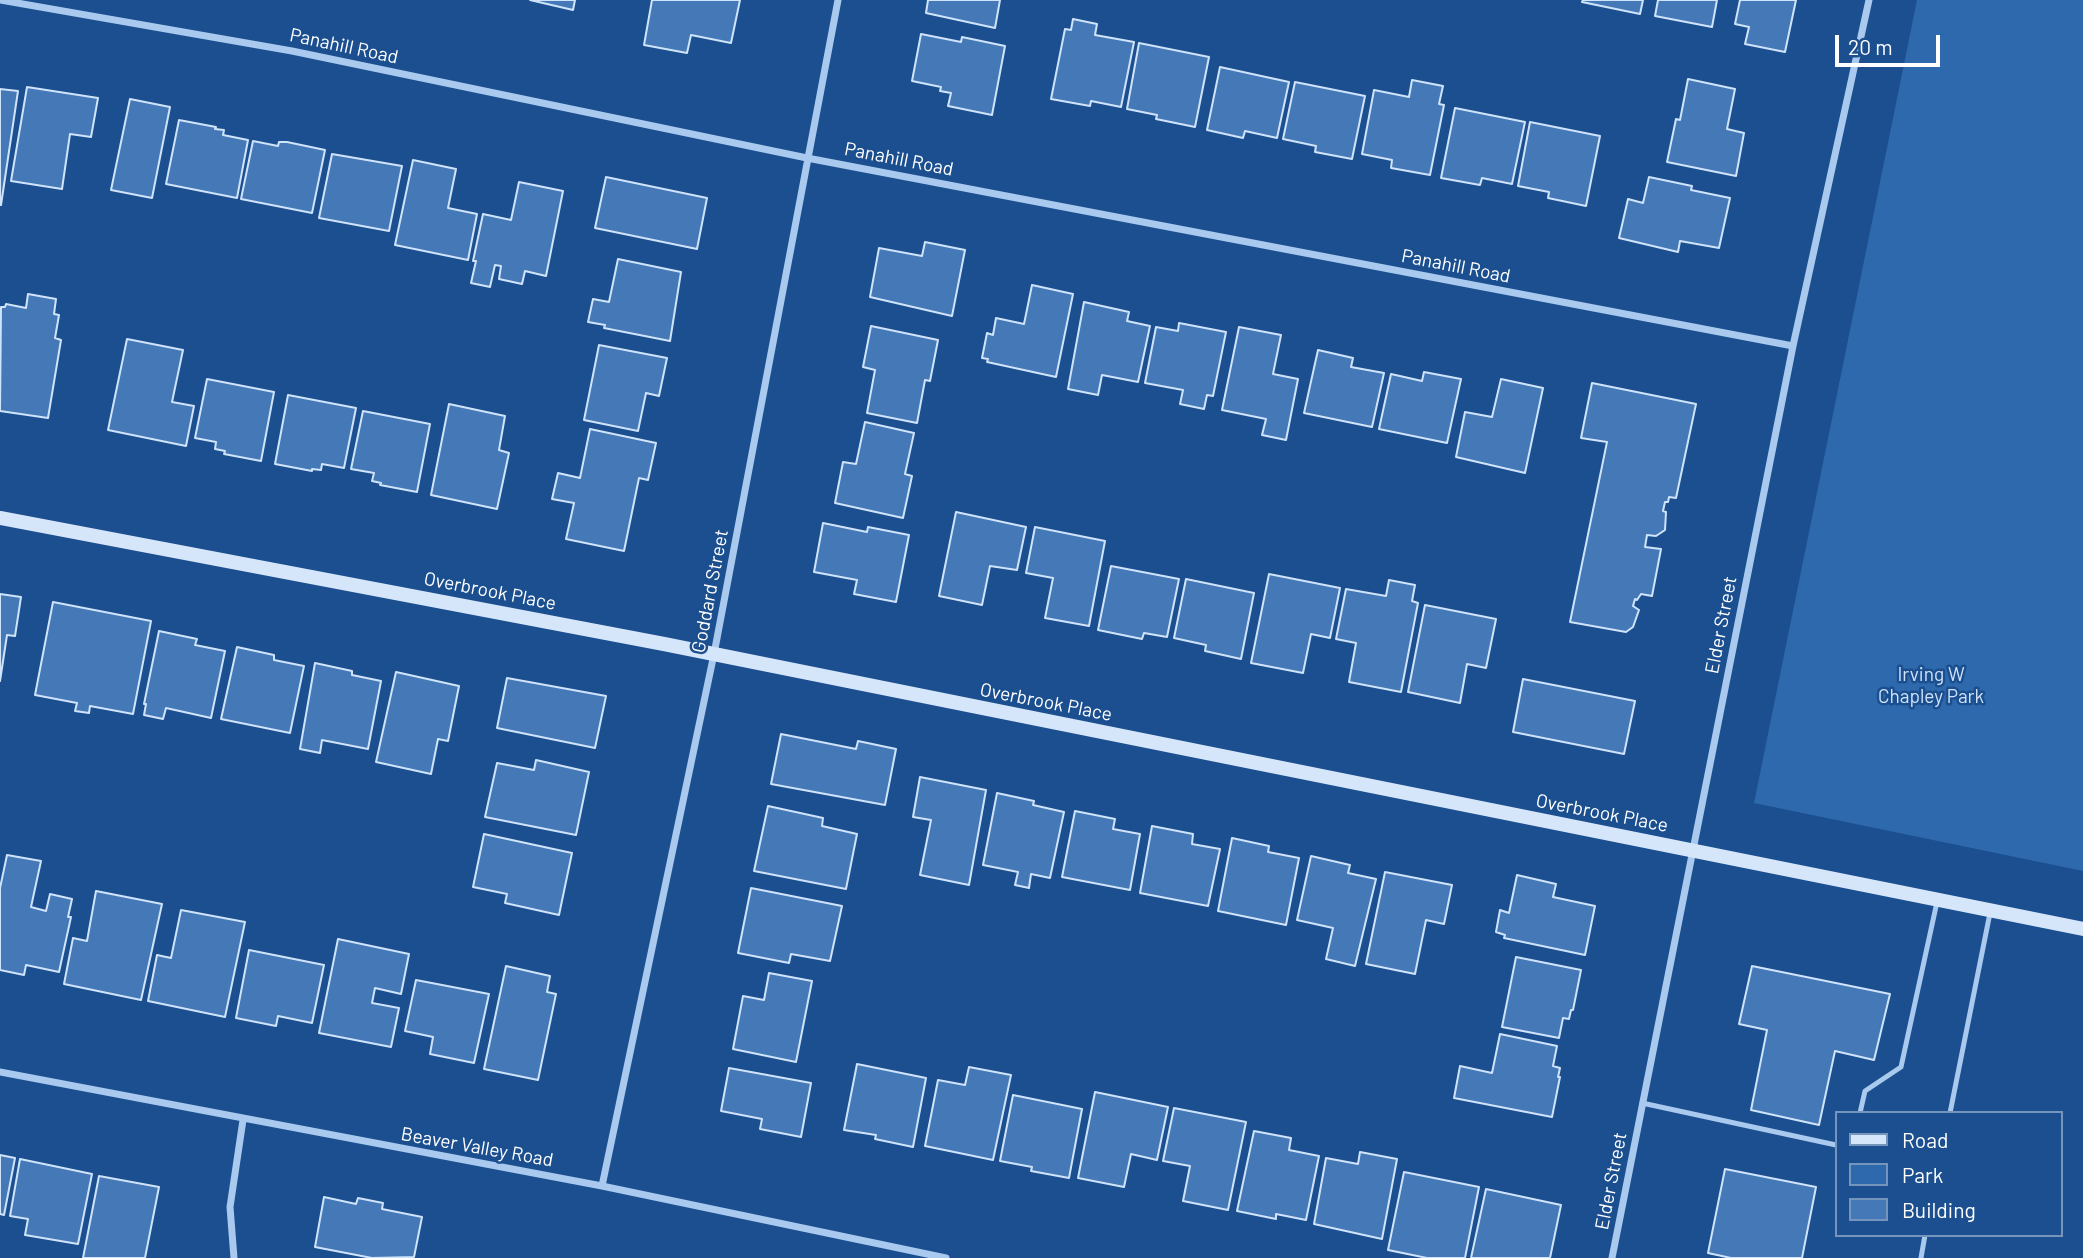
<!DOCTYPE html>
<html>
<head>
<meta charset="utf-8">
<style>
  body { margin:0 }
  #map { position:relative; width:2083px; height:1258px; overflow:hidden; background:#1b4f8f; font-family:Barlow,sans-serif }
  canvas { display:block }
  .legend { position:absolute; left:1835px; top:1111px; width:228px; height:126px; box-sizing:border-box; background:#1b4f8f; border:2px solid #7695bc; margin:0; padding:9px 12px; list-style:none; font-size:21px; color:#fff }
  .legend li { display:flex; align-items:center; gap:14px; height:35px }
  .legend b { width:35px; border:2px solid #7695bc }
  .scale { position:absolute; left:1835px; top:35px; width:105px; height:32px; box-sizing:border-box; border:4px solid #fff; border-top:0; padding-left:9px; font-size:21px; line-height:24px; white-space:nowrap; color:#fff; -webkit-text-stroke:5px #1b4f8f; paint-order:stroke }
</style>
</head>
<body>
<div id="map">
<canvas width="2083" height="1258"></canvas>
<ul class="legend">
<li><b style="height:9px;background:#d6e6fa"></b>Road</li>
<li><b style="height:19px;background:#2e69ad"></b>Park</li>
<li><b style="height:19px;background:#4478b7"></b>Building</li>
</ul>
<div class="scale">20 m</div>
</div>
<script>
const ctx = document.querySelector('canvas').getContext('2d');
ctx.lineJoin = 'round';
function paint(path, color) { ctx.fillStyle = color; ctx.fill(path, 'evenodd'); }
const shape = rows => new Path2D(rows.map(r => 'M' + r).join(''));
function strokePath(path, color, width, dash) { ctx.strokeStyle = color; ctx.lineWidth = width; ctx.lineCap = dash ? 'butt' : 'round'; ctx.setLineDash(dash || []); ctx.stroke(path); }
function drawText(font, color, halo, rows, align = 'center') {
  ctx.font = font + ' Barlow,sans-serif'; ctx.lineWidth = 5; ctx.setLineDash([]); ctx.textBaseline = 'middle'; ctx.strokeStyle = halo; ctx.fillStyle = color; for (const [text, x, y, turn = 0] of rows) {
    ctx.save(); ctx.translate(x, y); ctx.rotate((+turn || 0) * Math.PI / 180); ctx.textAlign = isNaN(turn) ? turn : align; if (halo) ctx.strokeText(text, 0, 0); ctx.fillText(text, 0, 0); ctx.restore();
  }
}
paint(shape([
  [1917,0,2083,0,2083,871,1754,803]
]), '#2e69ad');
const building = shape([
  [530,0,575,0,573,10,530,0],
  [652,0,740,0,731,43,691,35,687,53,644,45,652,0],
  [928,0,1000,0,995,28,926,13,928,0],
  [1583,0,1643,0,1640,14,1582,2,1583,0],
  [1658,0,1717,0,1712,27,1655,16,1658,0],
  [1740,0,1796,0,1785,52,1745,44,1749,27,1735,24,1740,0],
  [1073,19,1097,24,1095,35,1134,42,1121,107,1091,101,1090,106,1051,99,1065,29,1071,30,1073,19],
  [921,34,961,42,962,37,1005,46,992,115,948,106,951,93,940,91,941,87,912,81,921,34],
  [1139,43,1209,57,1195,127,1156,119,1157,115,1127,109,1139,43],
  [1220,67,1289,82,1277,138,1245,131,1243,138,1207,130,1220,67],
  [1688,79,1735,89,1727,129,1744,133,1736,176,1667,162,1676,119,1680,120,1688,79],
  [1412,80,1443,86,1439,104,1444,105,1430,175,1391,168,1392,160,1362,154,1374,90,1409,97,1412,80],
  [1295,82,1365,96,1352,159,1315,152,1316,146,1283,139,1295,82],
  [27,87,98,98,91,137,70,134,62,189,11,181,27,87],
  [0,89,18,91,1,205,0,205,0,89],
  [130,99,170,107,152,198,111,190,130,99],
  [1455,108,1525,122,1512,184,1482,178,1480,185,1441,178,1455,108],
  [179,120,216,127,215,129,224,130,223,135,248,140,237,198,166,184,179,120],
  [1530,122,1600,136,1586,206,1548,198,1549,192,1518,186,1530,122],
  [253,141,278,146,279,142,287,142,325,150,312,213,241,199,253,141],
  [332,154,402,166,389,231,319,218,332,154],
  [413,160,456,169,448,208,477,214,468,260,395,245,413,160],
  [606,177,707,198,697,249,595,228,606,177],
  [1649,177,1692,186,1691,190,1730,198,1719,248,1680,241,1678,252,1619,238,1628,199,1643,203,1649,177],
  [519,182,563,191,546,276,525,271,522,284,499,279,501,266,495,265,490,287,471,283,476,261,473,261,483,214,511,220,519,182],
  [925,242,965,250,952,316,870,297,879,248,922,256,925,242],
  [618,259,681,272,670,341,604,328,605,325,588,322,593,299,609,302,618,259],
  [1032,285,1073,294,1056,377,987,362,988,359,982,358,987,333,993,335,996,318,1024,324,1032,285],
  [28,294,56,299,54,314,59,315,55,338,61,340,48,418,0,411,1,307,5,307,6,304,26,308,28,294],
  [1084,302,1129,312,1127,321,1150,326,1138,382,1102,375,1098,395,1068,389,1084,302],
  [1179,323,1226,332,1213,396,1207,395,1204,409,1180,404,1183,390,1145,383,1156,327,1178,331,1179,323],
  [871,326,938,340,930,381,925,380,917,423,867,413,875,370,863,367,871,326],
  [1239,327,1281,335,1273,374,1298,379,1286,440,1262,435,1266,419,1222,410,1239,327],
  [127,339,183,350,172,402,194,406,186,446,108,430,127,339],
  [599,345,667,358,659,396,646,393,638,431,584,420,599,345],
  [1318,350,1353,358,1351,367,1384,373,1372,427,1304,413,1318,350],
  [1424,372,1461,379,1447,443,1379,429,1391,374,1422,381,1424,372],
  [207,379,274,392,261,461,224,454,225,451,215,449,216,442,195,438,207,379],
  [1501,379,1543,388,1525,473,1456,457,1465,412,1492,417,1501,379],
  [1592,383,1696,404,1676,498,1669,497,1668,502,1665,502,1663,511,1666,512,1665,530,1656,536,1647,535,1645,547,1661,549,1652,596,1641,594,1637,600,1635,599,1633,606,1639,610,1633,627,1626,632,1570,622,1607,442,1581,438,1592,383],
  [288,395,356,408,344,468,322,464,321,470,312,469,312,471,275,464,288,395],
  [449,404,505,416,499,450,509,453,497,509,431,495,449,404],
  [363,411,430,424,417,492,380,485,381,483,372,481,374,473,351,469,363,411],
  [865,422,914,433,905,474,912,476,903,518,835,503,843,462,856,464,865,422],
  [590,429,656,443,648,480,639,478,624,551,566,539,574,503,552,499,558,473,580,478,590,429],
  [956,512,1026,527,1017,570,990,566,982,605,939,596,956,512],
  [823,523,867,532,868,527,909,535,896,602,854,594,857,580,814,572,823,523],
  [1035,527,1105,541,1089,626,1045,618,1053,578,1026,573,1035,527],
  [1111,566,1179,579,1167,637,1144,633,1142,639,1098,630,1111,566],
  [1269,574,1340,588,1330,638,1311,634,1303,673,1251,663,1269,574],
  [1186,579,1254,593,1241,659,1205,651,1206,645,1174,638,1186,579],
  [1389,580,1415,585,1412,601,1418,603,1401,692,1349,682,1356,643,1336,639,1346,589,1386,596,1389,580],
  [0,594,21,597,15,636,7,635,0,681,0,594],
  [53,602,151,621,133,714,90,706,89,713,75,711,77,703,35,695,53,602],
  [1425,605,1496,619,1486,668,1467,664,1460,703,1408,692,1425,605],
  [159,631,197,639,195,645,225,651,211,718,166,708,163,719,144,715,146,704,144,704,159,631],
  [237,647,274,655,274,660,304,666,290,733,221,719,237,647],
  [315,663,352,671,352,675,381,681,368,749,322,740,320,753,300,749,315,663],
  [396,672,459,686,448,741,438,739,431,774,376,762,396,672],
  [507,678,606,696,595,748,497,728,507,678],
  [1523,679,1635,701,1624,754,1513,732,1523,679],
  [781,734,856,749,858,741,896,749,885,805,771,784,781,734],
  [536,760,589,772,576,835,485,817,497,763,534,770,536,760],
  [920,777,986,790,969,885,920,875,931,820,913,817,920,777],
  [997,793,1034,801,1033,805,1064,812,1050,878,1031,874,1029,888,1015,885,1018,872,983,865,997,793],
  [768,806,823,818,822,826,857,834,846,889,754,871,768,806],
  [1075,811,1115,819,1113,829,1140,834,1130,890,1062,877,1075,811],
  [1152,826,1193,834,1192,844,1220,849,1208,906,1140,893,1152,826],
  [484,834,572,853,559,915,505,903,507,894,473,887,484,834],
  [1232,838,1269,846,1268,852,1299,858,1286,925,1218,911,1232,838],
  [7,855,41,861,31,907,46,911,50,894,72,899,68,917,71,917,59,972,26,965,24,975,0,970,0,888,7,855],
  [1311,856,1350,865,1348,873,1376,879,1355,966,1326,959,1333,928,1297,920,1311,856],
  [1385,872,1452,885,1444,924,1426,920,1415,974,1366,964,1385,872],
  [1517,875,1556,884,1553,897,1595,906,1585,955,1504,938,1505,935,1496,932,1500,910,1509,913,1517,875],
  [751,888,842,906,830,961,791,954,789,963,738,953,751,888],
  [96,891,162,904,141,1000,64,984,73,938,87,941,96,891],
  [181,910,245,922,225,1017,148,1001,157,955,171,958,181,910],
  [338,939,409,954,401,994,375,988,372,1003,399,1008,391,1047,319,1033,338,939],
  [249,950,324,965,312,1023,278,1016,276,1026,236,1018,249,950],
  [1516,957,1581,970,1573,1010,1571,1010,1569,1019,1563,1018,1559,1038,1502,1027,1516,957],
  [506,966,550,976,547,992,556,994,538,1080,484,1069,506,966],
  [1752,966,1890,994,1874,1060,1835,1051,1819,1125,1751,1110,1767,1030,1739,1024,1752,966],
  [769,973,812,981,796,1062,733,1049,743,996,764,1000,769,973],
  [416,980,489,994,474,1063,430,1054,433,1037,405,1031,416,980],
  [1500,1034,1557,1046,1553,1066,1560,1068,1558,1077,1560,1077,1552,1117,1454,1098,1460,1066,1492,1073,1500,1034],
  [857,1064,926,1078,913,1147,875,1139,876,1135,844,1130,857,1064],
  [969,1067,1011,1075,993,1160,925,1146,938,1080,965,1085,969,1067],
  [729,1068,811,1083,801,1137,760,1129,762,1119,721,1111,729,1068],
  [1095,1092,1168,1107,1157,1160,1131,1154,1124,1187,1078,1178,1095,1092],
  [1013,1095,1082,1109,1069,1178,1031,1171,1032,1167,1000,1161,1013,1095],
  [1174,1108,1246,1122,1228,1210,1183,1201,1190,1166,1163,1161,1174,1108],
  [1254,1131,1291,1138,1289,1150,1319,1156,1306,1220,1276,1214,1276,1219,1237,1211,1254,1131],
  [1360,1152,1397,1159,1382,1239,1314,1224,1326,1158,1358,1164,1360,1152],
  [0,1155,15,1158,4,1215,0,1214,0,1155],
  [20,1159,92,1174,78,1244,25,1235,28,1219,10,1216,20,1159],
  [1725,1169,1816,1187,1802,1258,1731,1258,1708,1253,1725,1169],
  [1404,1172,1479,1187,1465,1258,1427,1258,1388,1250,1404,1172],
  [99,1176,159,1187,145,1258,83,1258,99,1176],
  [1486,1189,1561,1205,1550,1258,1471,1258,1486,1189],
  [324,1197,356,1204,358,1198,383,1203,382,1209,422,1217,414,1257,372,1258,315,1247,324,1197]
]);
paint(building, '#4478b7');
strokePath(building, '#cfe3fa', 2);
strokePath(shape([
  [1642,1103,1836,1145],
  [1860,1113,1865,1091,1901,1067,1937,902],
  [1950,1113,1990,913],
  [1921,1258,1925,1235]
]), '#a9c9ee', 5);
strokePath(shape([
  [0,0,292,51,807,158,1793,346],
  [0,1072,602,1186,946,1258],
  [602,1186,714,654,838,0],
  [234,1258,230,1207,243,1120],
  [1612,1258,1793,346,1869,0]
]), '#a9c9ee', 7);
strokePath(shape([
  [0,518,664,644,2083,929]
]), '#d6e6fa', 14);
drawText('19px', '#fff', '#1b4f8f', [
  ["Panahill Road",344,46,12],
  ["Panahill Road",899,159,11],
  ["Panahill Road",1456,266,11],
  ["Overbrook Place",490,591,11],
  ["Goddard Street",710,591,-79],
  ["Elder Street",1721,625,-79],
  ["Overbrook Place",1046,702,11],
  ["Overbrook Place",1602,813,11],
  ["Beaver Valley Road",477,1147,10],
  ["Elder Street",1611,1181,-79]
]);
drawText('19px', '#cfe3fa', '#1b4f8f', [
  ["Irving W",1931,675],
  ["Chapley Park",1931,697]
]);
</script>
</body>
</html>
